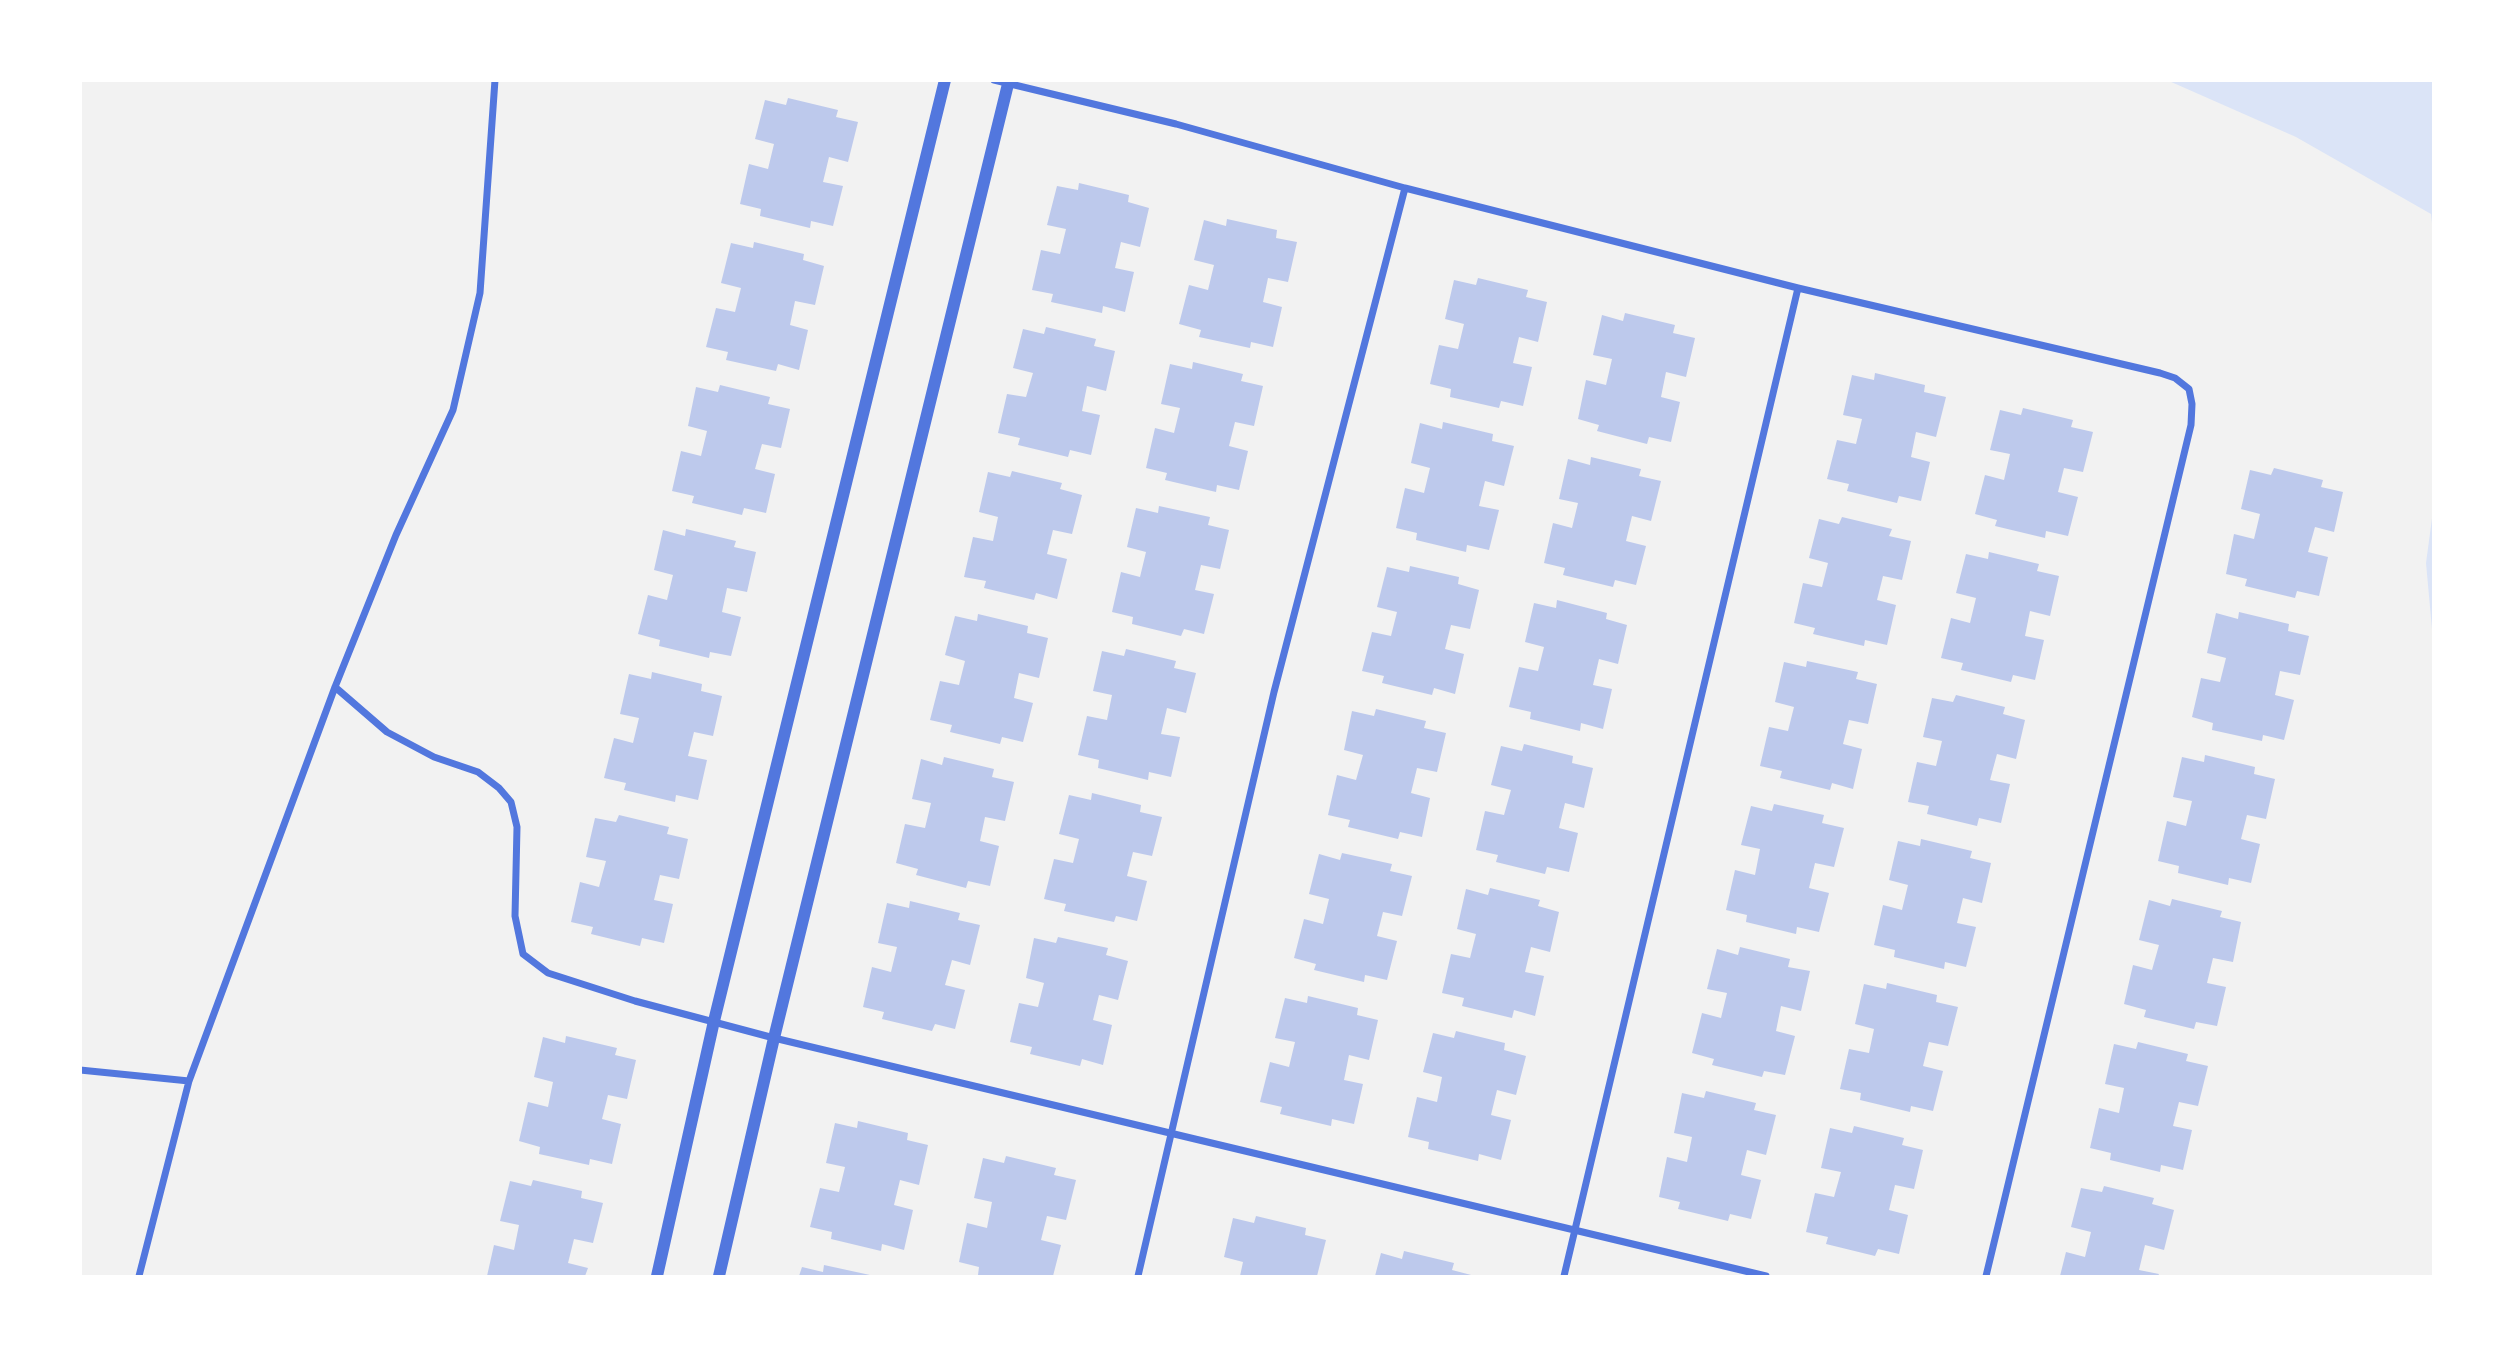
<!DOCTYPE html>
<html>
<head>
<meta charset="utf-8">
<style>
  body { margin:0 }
  #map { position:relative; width:2514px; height:1357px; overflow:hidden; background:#f2f2f2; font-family:Arial,sans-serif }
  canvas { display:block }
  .frame { position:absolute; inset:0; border:82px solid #fff; pointer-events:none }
</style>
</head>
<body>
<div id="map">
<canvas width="2514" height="1357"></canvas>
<div class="frame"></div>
</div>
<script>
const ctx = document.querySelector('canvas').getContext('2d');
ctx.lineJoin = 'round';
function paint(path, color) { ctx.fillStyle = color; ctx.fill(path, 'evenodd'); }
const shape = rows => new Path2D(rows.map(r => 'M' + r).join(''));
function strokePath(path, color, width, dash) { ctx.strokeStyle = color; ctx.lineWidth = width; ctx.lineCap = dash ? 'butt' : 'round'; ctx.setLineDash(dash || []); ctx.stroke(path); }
paint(shape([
  [2169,81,2433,81,2433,232,2431,214,2296,137],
  [2433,511,2433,640,2426,563]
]), '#dbe4f7');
paint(shape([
  [788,98,838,110,836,117,858,122,848,162,829,157,823,182,843,186,833,226,811,221,810,228,760,216,761,209,740,204,749,164,768,169,774,144,755,139,765,100,786,105],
  [1079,183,1129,195,1128,202,1149,208,1140,247,1121,242,1115,268,1134,272,1125,312,1103,306,1102,313,1051,302,1053,294,1032,290,1041,250,1060,254,1066,229,1047,225,1057,186,1078,190],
  [1227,219,1277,230,1276,238,1297,242,1288,282,1268,278,1263,302,1282,307,1273,347,1251,342,1250,348,1199,337,1201,330,1179,324,1189,285,1208,290,1214,265,1194,260,1204,220,1226,226],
  [754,242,804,254,803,260,824,266,815,305,795,301,790,325,808,330,799,370,778,364,776,371,726,360,728,352,706,347,716,308,735,312,741,288,721,283,731,243,753,248],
  [1478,278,1528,290,1526,297,1547,302,1538,342,1519,337,1513,363,1532,367,1523,406,1501,401,1499,408,1450,397,1451,389,1430,384,1439,345,1458,349,1464,324,1445,319,1454,280,1476,285],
  [1625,313,1675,325,1673,333,1695,338,1686,377,1666,372,1661,397,1680,402,1671,442,1649,437,1647,444,1597,431,1599,425,1578,419,1586,380,1606,385,1612,359,1593,355,1602,315,1623,321],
  [1046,327,1096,339,1094,346,1115,351,1106,391,1087,386,1082,411,1100,415,1091,455,1070,450,1068,457,1018,445,1020,438,998,433,1007,394,1026,397,1033,373,1013,368,1023,329,1044,334],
  [1193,362,1243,374,1241,381,1263,386,1254,426,1235,422,1229,446,1248,451,1239,490,1217,485,1216,492,1165,480,1167,473,1146,468,1155,428,1174,433,1180,408,1161,404,1170,364,1192,369],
  [1875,373,1925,385,1924,392,1946,397,1936,437,1916,432,1911,457,1930,462,1921,501,1899,496,1897,503,1847,491,1849,484,1827,479,1837,440,1856,444,1862,419,1843,415,1852,375,1874,380],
  [720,385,770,397,768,404,790,409,781,448,762,444,755,469,775,474,766,513,744,508,742,515,692,503,694,496,672,491,681,451,701,456,707,431,688,426,696,387,718,392],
  [2023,408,2073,420,2071,427,2093,432,2083,472,2064,468,2058,492,2078,497,2068,536,2046,531,2045,538,1995,526,1997,520,1975,514,1985,475,2004,480,2010,454,1990,450,2000,410,2021,415],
  [1443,422,1493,434,1492,441,1514,446,1504,486,1485,481,1479,506,1499,510,1489,550,1467,545,1466,552,1416,540,1417,533,1396,528,1405,488,1424,493,1430,468,1411,463,1420,423,1442,429],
  [1591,457,1641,469,1639,476,1661,481,1651,521,1632,516,1626,541,1646,546,1636,585,1615,580,1613,587,1563,575,1565,568,1544,563,1553,523,1572,528,1578,503,1559,499,1568,459,1590,465],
  [2274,468,2323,480,2321,487,2343,492,2334,532,2315,527,2308,552,2328,557,2319,596,2297,591,2295,598,2245,586,2247,579,2226,574,2234,534,2254,539,2260,514,2241,509,2250,470,2271,475],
  [1012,471,1062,483,1060,489,1082,495,1072,534,1053,530,1047,554,1067,559,1057,599,1036,593,1034,600,984,588,986,581,964,577,973,537,993,541,998,517,979,512,988,472,1010,477],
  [1159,506,1210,517,1208,525,1229,530,1220,569,1201,565,1195,590,1214,594,1204,634,1184,629,1181,636,1132,624,1133,617,1112,612,1121,572,1140,577,1146,552,1127,547,1136,508,1158,513],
  [1842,517,1892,529,1889,536,1911,541,1902,580,1883,576,1877,600,1896,605,1887,645,1865,640,1864,646,1813,634,1815,628,1794,623,1803,583,1822,587,1828,563,1809,558,1819,519,1839,524],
  [686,529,736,541,734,547,756,552,747,592,727,588,722,612,741,617,731,656,710,652,709,658,659,646,660,640,638,634,648,595,667,600,673,575,654,570,663,530,685,536],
  [1989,552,2039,564,2037,571,2059,576,2050,616,2030,611,2025,636,2044,640,2035,680,2013,675,2011,682,1961,670,1963,663,1941,658,1951,618,1970,623,1976,598,1956,593,1966,554,1988,559],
  [1410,566,1459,577,1458,584,1479,590,1470,629,1451,625,1445,649,1464,654,1455,694,1434,688,1432,695,1382,683,1384,676,1362,671,1372,632,1391,636,1397,612,1377,607,1387,567,1409,572],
  [1557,600,1607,613,1606,619,1627,625,1618,664,1599,659,1593,685,1612,689,1603,729,1581,723,1580,731,1530,719,1531,712,1509,707,1519,667,1538,671,1544,647,1525,642,1534,603,1556,608],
  [2239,612,2289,624,2288,631,2309,636,2300,675,2280,671,2275,695,2294,700,2284,740,2263,735,2262,741,2212,730,2213,723,2192,717,2201,678,2220,682,2226,658,2207,653,2216,613,2238,619],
  [978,614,1028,626,1027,633,1048,638,1039,678,1019,673,1014,698,1033,703,1023,742,1002,737,1000,744,950,732,952,725,930,720,940,681,959,685,965,661,945,655,955,616,977,621],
  [1126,649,1176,661,1174,668,1196,673,1186,713,1167,708,1161,734,1180,737,1171,777,1149,772,1148,780,1098,768,1099,760,1078,755,1087,716,1107,720,1112,695,1093,691,1102,651,1124,656],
  [1807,661,1858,672,1856,679,1877,684,1868,724,1849,720,1843,744,1862,749,1853,789,1832,783,1830,790,1780,778,1782,771,1760,766,1769,727,1788,731,1794,707,1775,702,1784,662,1806,667],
  [652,672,702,684,701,691,722,696,713,736,694,732,688,756,707,760,698,800,676,795,675,802,624,790,626,783,604,778,614,738,633,743,639,718,620,714,629,674,651,679],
  [1956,695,2005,707,2003,714,2025,720,2016,759,1997,754,1990,780,2010,784,2001,823,1979,818,1977,826,1927,814,1929,806,1908,802,1917,762,1936,766,1942,741,1923,737,1932,698,1953,702],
  [1376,709,1426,721,1424,728,1446,733,1437,772,1417,768,1411,793,1430,798,1422,837,1400,832,1398,839,1348,827,1350,820,1328,815,1337,775,1356,780,1363,755,1344,750,1352,711,1374,716],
  [1524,744,1573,756,1572,763,1593,768,1584,808,1565,803,1559,828,1578,833,1569,872,1547,867,1545,874,1496,862,1498,855,1476,850,1485,811,1504,815,1511,790,1491,785,1501,746,1522,751],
  [2205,755,2255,767,2254,774,2275,779,2266,819,2247,815,2241,839,2260,844,2251,883,2229,878,2228,885,2178,873,2179,866,2158,861,2167,821,2186,826,2192,801,2173,797,2182,757,2204,762],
  [944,757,994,769,992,777,1014,782,1005,821,985,817,980,841,999,846,990,886,968,881,966,888,916,875,918,869,896,863,905,824,925,828,931,803,912,799,921,759,942,765],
  [1092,793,1141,805,1140,812,1162,817,1152,856,1133,852,1127,876,1147,881,1137,921,1116,916,1114,922,1064,911,1066,904,1044,899,1054,859,1073,863,1079,839,1059,834,1069,795,1091,800],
  [1774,804,1824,815,1822,823,1844,828,1834,867,1815,863,1809,888,1829,893,1819,932,1797,927,1796,934,1746,922,1747,915,1726,910,1735,870,1755,875,1760,849,1741,845,1751,806,1772,811],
  [619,815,669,827,667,834,688,839,679,879,660,875,654,900,673,904,664,943,642,938,640,946,591,934,593,927,571,922,580,882,599,887,606,861,586,857,595,818,616,822],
  [1921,839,1972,851,1970,858,1991,863,1982,903,1963,898,1957,923,1976,927,1966,967,1945,962,1944,969,1894,957,1895,950,1874,945,1883,905,1902,910,1908,885,1889,880,1898,841,1920,846],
  [1342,853,1392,864,1390,871,1412,876,1402,916,1383,912,1377,936,1397,941,1387,980,1365,975,1364,982,1314,970,1316,964,1294,958,1304,919,1323,924,1329,899,1309,894,1319,854,1340,860],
  [1490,888,1540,900,1538,906,1559,912,1550,952,1531,947,1525,972,1544,976,1535,1016,1514,1010,1512,1018,1462,1006,1464,998,1442,993,1451,954,1470,958,1476,934,1457,929,1466,889,1488,895],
  [2172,899,2222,911,2220,917,2241,922,2233,962,2213,958,2207,983,2226,987,2217,1026,2196,1022,2194,1029,2144,1017,2146,1010,2124,1004,2133,965,2152,970,2159,945,2139,940,2149,900,2170,906],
  [910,901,960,913,958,920,980,925,970,965,952,960,945,985,965,990,955,1029,935,1024,932,1031,882,1019,884,1012,863,1007,872,967,891,972,897,947,878,943,887,903,909,908],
  [1058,937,1108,948,1106,955,1128,961,1118,1000,1099,995,1093,1020,1112,1025,1103,1065,1082,1059,1080,1066,1030,1054,1032,1047,1010,1042,1019,1003,1038,1007,1044,983,1026,978,1034,938,1056,943],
  [1740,947,1790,959,1788,967,1810,971,1801,1011,1781,1006,1776,1031,1795,1036,1785,1075,1764,1071,1762,1077,1712,1065,1714,1059,1692,1053,1702,1013,1721,1018,1727,993,1707,989,1717,949,1738,955],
  [1887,983,1937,995,1936,1002,1958,1007,1948,1046,1929,1042,1923,1066,1943,1071,1933,1111,1911,1106,1910,1112,1860,1100,1861,1093,1840,1089,1849,1049,1869,1053,1874,1029,1855,1024,1864,984,1886,989],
  [1308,996,1358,1008,1357,1015,1378,1020,1369,1060,1349,1055,1344,1080,1363,1084,1354,1124,1332,1119,1331,1126,1280,1114,1282,1107,1260,1102,1270,1062,1289,1067,1295,1042,1275,1038,1285,998,1307,1003],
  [1456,1031,1505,1043,1504,1050,1526,1056,1516,1095,1497,1090,1491,1115,1511,1120,1501,1160,1479,1154,1478,1161,1428,1149,1429,1142,1408,1137,1417,1097,1437,1102,1442,1077,1423,1072,1433,1033,1454,1038],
  [566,1036,617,1048,615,1055,636,1060,627,1099,608,1095,602,1119,621,1124,612,1164,590,1159,589,1165,539,1154,540,1147,519,1141,528,1102,548,1107,553,1082,534,1077,543,1037,565,1043],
  [2138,1042,2188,1054,2186,1061,2208,1066,2198,1106,2179,1102,2173,1126,2192,1130,2183,1170,2161,1165,2160,1172,2110,1160,2111,1153,2090,1148,2099,1108,2119,1113,2124,1088,2105,1084,2114,1044,2136,1049],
  [1706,1091,1756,1103,1754,1110,1776,1115,1766,1155,1747,1150,1741,1175,1761,1180,1751,1219,1730,1214,1728,1221,1678,1209,1680,1202,1659,1197,1667,1157,1687,1162,1692,1137,1674,1133,1682,1093,1704,1098],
  [858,1121,908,1133,907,1140,928,1145,919,1185,900,1180,894,1205,913,1210,904,1250,882,1244,881,1251,831,1239,832,1232,810,1227,820,1188,839,1192,845,1167,826,1163,835,1123,857,1128],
  [1854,1126,1904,1138,1902,1145,1923,1150,1914,1189,1895,1185,1889,1210,1908,1215,1899,1254,1878,1249,1875,1256,1826,1244,1828,1237,1806,1232,1815,1193,1834,1197,1841,1172,1821,1168,1830,1128,1852,1133],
  [1006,1156,1056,1168,1054,1175,1076,1180,1066,1220,1047,1216,1041,1240,1061,1245,1053,1276,986,1276,978,1275,979,1267,959,1262,967,1223,987,1228,992,1202,974,1198,983,1158,1004,1163],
  [533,1180,582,1191,581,1198,603,1203,593,1243,574,1239,568,1263,588,1268,585,1276,487,1276,494,1245,514,1250,519,1225,500,1221,510,1181,531,1186],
  [2104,1186,2154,1198,2152,1204,2174,1210,2164,1250,2145,1245,2139,1270,2159,1274,2158,1276,2060,1276,2066,1252,2085,1257,2091,1232,2071,1227,2081,1188,2102,1192],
  [1256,1216,1306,1228,1305,1235,1326,1240,1317,1276,1240,1276,1243,1262,1224,1257,1233,1218,1254,1223],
  [1404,1251,1454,1263,1452,1270,1475,1276,1375,1276,1381,1253,1402,1259],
  [824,1265,870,1275,870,1276,799,1276,802,1267,823,1272]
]), '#bdc9ec');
strokePath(shape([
  [994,80,1176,124,1405,188,1798,288,2160,373,2175,378,2189,389,2192,404,2191,425,1986,1276],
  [335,687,387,732,434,757,478,772,499,788,511,802,517,827,515,916,523,954,548,973,635,1001,774,1038,1766,1276],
  [80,1070,189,1081],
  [139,1276,189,1081,335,687,396,535,453,410,480,293,495,80],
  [1138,1276,1274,692,1405,188],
  [1564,1276,1798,288]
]), '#5277de', 7);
strokePath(shape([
  [657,1276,714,1021,945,80],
  [719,1276,774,1038,1009,80]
]), '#5277de', 12);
</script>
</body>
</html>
